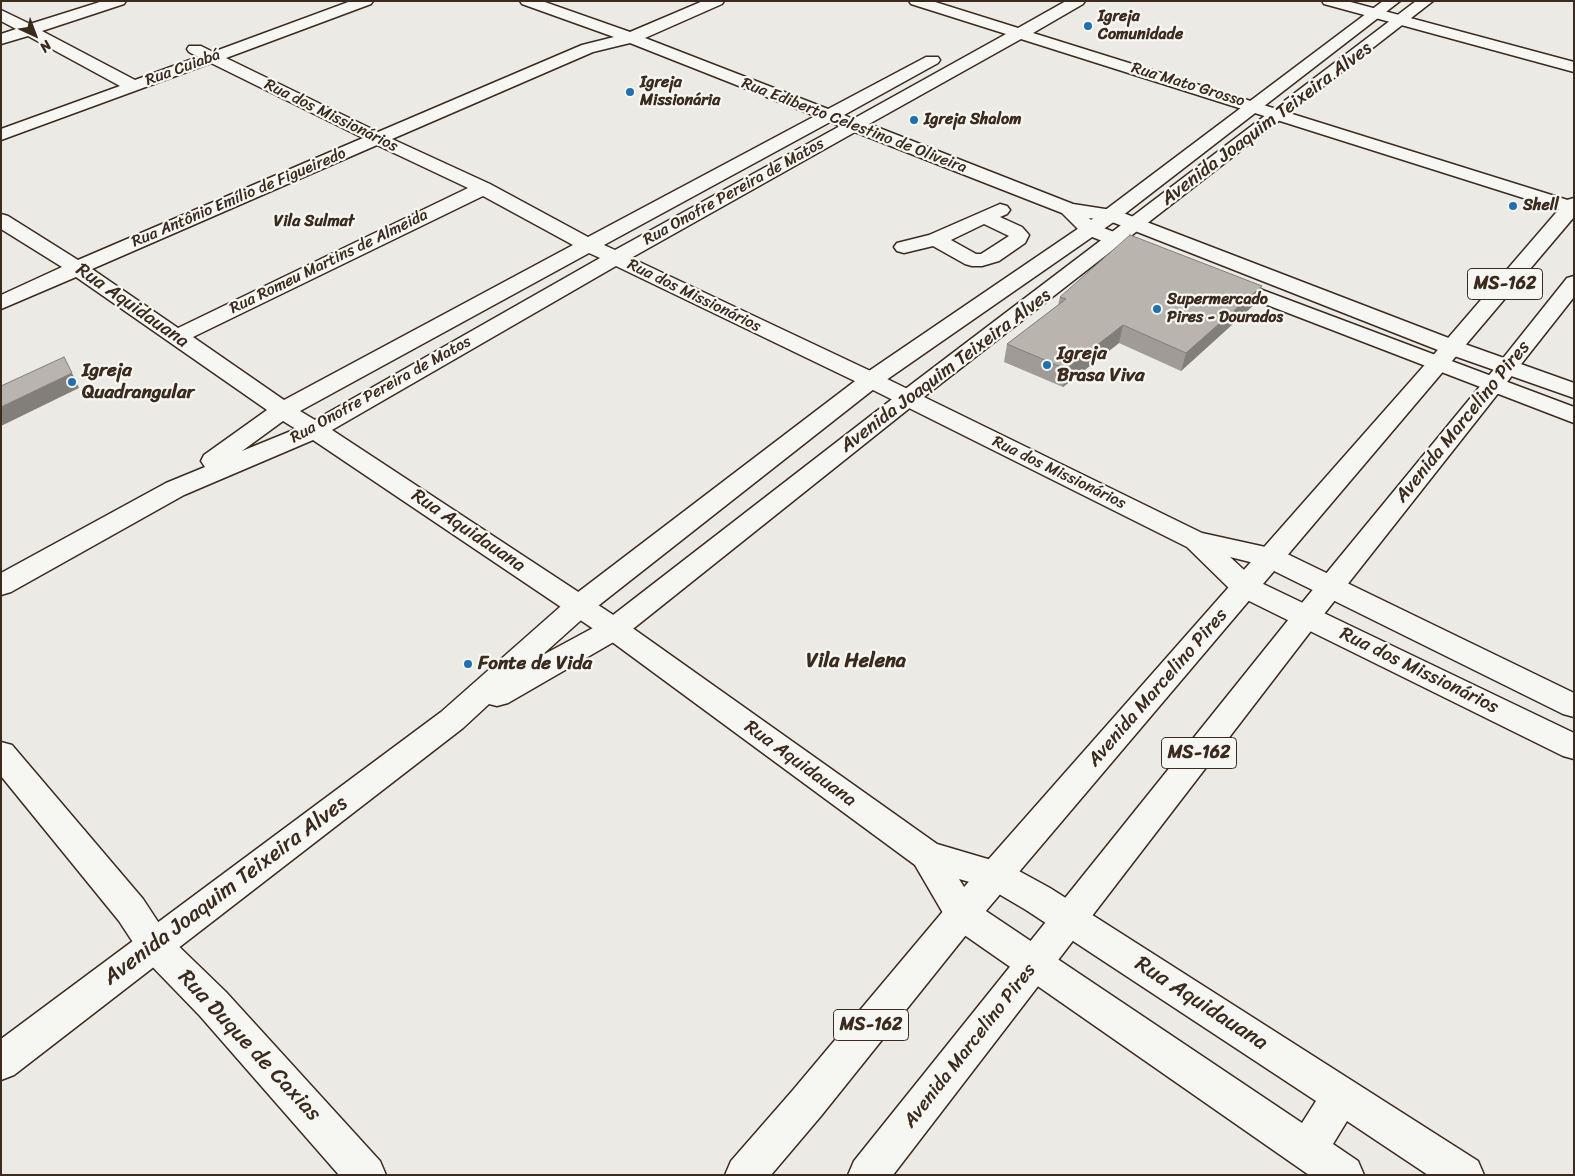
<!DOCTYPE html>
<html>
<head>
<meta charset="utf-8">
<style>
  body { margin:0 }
  #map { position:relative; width:1575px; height:1176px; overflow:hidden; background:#ebeae5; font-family:Sriracha,sans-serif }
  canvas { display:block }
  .frame { position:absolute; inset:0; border:2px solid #3b2a1e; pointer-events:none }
  .north { position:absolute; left:10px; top:10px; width:50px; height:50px; -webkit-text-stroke:4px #f6f6f2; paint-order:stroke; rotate:137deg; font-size:14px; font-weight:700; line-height:20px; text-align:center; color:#3b2a1e }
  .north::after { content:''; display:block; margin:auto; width:18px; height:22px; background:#3b2a1e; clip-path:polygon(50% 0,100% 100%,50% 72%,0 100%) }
</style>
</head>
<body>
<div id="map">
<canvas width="1575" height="1176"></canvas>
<div class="frame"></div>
<div class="north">N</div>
</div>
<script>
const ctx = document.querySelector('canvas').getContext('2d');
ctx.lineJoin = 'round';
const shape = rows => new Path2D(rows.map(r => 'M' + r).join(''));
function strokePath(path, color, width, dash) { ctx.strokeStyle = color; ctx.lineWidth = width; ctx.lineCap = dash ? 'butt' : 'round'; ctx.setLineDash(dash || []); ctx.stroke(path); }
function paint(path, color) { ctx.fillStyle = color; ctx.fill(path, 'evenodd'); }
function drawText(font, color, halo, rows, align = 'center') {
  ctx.font = font + ' Sriracha,sans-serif'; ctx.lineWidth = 4.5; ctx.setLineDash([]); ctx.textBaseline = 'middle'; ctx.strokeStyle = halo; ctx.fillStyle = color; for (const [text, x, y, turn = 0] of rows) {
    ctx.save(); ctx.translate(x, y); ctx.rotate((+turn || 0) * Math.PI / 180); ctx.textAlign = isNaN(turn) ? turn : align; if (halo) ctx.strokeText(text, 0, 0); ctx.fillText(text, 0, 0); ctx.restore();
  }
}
const minor = shape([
  [103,1,126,1,124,4,42,31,135,80,198,57,189,52,187,49,189,46,201,46,213,52,351,1,373,1,371,4,226,58,378,132,582,45,614,37,522,4,520,1,542,1,630,32,703,1,724,1,722,4,645,38,828,109,926,57,938,57,940,60,938,63,844,115,853,119,1006,34,911,4,909,1,932,1,1018,28,1066,1,1085,1,1083,4,1033,33,1574,202,1574,214,1021,39,869,124,1073,204,1118,211,1459,342,1574,383,1574,398,1443,352,1107,220,1089,218,1096,225,1147,245,1150,249,1147,253,1140,255,1133,253,1082,233,1062,213,855,132,631,258,879,375,1202,533,1279,550,1574,693,1574,717,1563,714,1262,565,1230,557,1255,580,1574,733,1574,759,1563,756,1235,594,1187,547,863,385,616,266,332,430,624,622,937,844,1008,865,1050,888,1478,1161,1484,1175,1428,1175,1347,1121,1333,1144,1358,1161,1364,1175,1309,1175,950,925,915,865,604,636,313,440,184,495,11,592,1,595,1,573,166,483,205,467,201,461,204,455,267,410,76,277,1,309,1,295,62,267,1,229,1,214,8,216,78,260,363,138,211,63,1,140,1,129,120,86,28,36,1,44,1,34,16,29,1,21,1,10,30,24,103,1],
  [630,43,815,116,588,237,490,184,392,139,593,52,630,43],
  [830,122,840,126,615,250,604,245,830,122],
  [377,145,468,188,178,328,92,269,377,145],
  [483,196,573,245,284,400,193,337,483,196],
  [589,253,600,258,315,420,300,411,589,253],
  [283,421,296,429,242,451,283,421],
  [959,879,987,887,1026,910,1316,1101,1302,1123,974,903,959,879],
  [1322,1,1347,1,1574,62,1574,72,1324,4,1322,1],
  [1000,204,1007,206,1010,210,1007,214,1000,217,1022,227,1029,235,1025,243,999,261,982,266,972,266,965,264,933,246,904,253,897,251,894,247,897,243,929,235,1000,204],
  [984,224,1009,236,981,254,976,254,951,240,984,224],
  [1225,276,1574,407,1574,423,1218,286,1214,282,1218,278,1225,276],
  [1,742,12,745,143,899,166,934,226,992,380,1161,386,1175,339,1175,200,1016,142,956,119,921,1,776,1,742]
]);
const major = shape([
  [1383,1,1400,1,1118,219,879,385,589,613,541,656,604,622,900,393,1416,1,1433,1,916,403,624,636,508,703,497,706,489,704,463,728,14,1075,1,1080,1,1039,441,712,569,599,863,375,1104,211,1383,1],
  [1574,198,1574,217,974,925,821,1116,771,1175,725,1175,731,1161,793,1090,950,903,1430,359,1567,200,1574,198],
  [1574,276,1574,297,1317,623,893,1175,848,1175,854,1161,1297,609,1500,362,1567,278,1574,276]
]);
strokePath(minor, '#3b2a1e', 3);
strokePath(major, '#3b2a1e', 3);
paint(minor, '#f6f6f2');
paint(major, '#f6f6f2');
paint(shape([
  [1060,297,1256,303,1181,371,1119,343,1063,387,1004,362,1007,344,1058,305]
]), '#a09b96');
paint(shape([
  [1262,286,1256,303,1181,371,1186,353],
  [1123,325,1119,343,1063,387,1066,369],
  [72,373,79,388,1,426,1,407]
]), '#827e7a');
const building = shape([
  [1130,235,1262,286,1186,353,1123,325,1066,369,1007,344,1066,299,1060,297,1130,235],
  [64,357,72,373,1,407,1,386,64,357]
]);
paint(building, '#bab4ae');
strokePath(building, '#827e7a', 1);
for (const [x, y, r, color] of [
  [1088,26,5,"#1f6fb2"],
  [630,92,5,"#1f6fb2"],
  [914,120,5,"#1f6fb2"],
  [1513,206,5,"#1f6fb2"],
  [1157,309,5,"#1f6fb2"],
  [1047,365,5,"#1f6fb2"],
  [72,382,5,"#1f6fb2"],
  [468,664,5,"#1f6fb2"]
]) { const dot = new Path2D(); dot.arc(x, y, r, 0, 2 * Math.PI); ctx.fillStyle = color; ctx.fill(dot); strokePath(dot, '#f6f6f2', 2); }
drawText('bold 16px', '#3b2a1e', '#f6f6f2', [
  ["Igreja",1098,17],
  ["Comunidade",1098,35],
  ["Igreja",640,83],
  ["Missionária",640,101],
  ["Igreja Shalom",924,120],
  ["Shell",1523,206],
  ["Supermercado",1167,300],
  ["Pires - Dourados",1167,318]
], 'left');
drawText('16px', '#3b2a1e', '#f6f6f2', [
  ["Rua Cuiabá",183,68,-20],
  ["Rua Mato Grosso",1188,85,17],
  ["Rua dos Missionários",331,116,26],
  ["Rua Ediberto Celestino de Oliveira",854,126,21],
  ["Rua Onofre Pereira de Matos",734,192,-29],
  ["Rua Antônio Emílio de Figueiredo",239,198,-23],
  ["Rua Romeu Martins de Almeida",329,262,-26],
  ["Rua dos Missionários",694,296,26],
  ["Rua Onofre Pereira de Matos",381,390,-29],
  ["Rua dos Missionários",1059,473,26]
]);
drawText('bold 16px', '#3b2a1e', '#f6f6f2', [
  ["Vila Sulmat",314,222]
]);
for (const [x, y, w] of [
  [1505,284,75],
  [1199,753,75],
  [871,1025,75]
]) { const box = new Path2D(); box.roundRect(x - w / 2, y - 15.5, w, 31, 4); ctx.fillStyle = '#f6f6f2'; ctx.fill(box); strokePath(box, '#3b2a1e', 1); }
drawText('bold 18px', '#3b2a1e', null, [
  ["MS-162",1505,284],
  ["MS-162",1199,753],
  ["MS-162",871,1025]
]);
drawText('19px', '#3b2a1e', '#f6f6f2', [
  ["Avenida Joaquim Teixeira Alves",1267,124,-37],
  ["Rua Aquidauana",132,306,35],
  ["Avenida Joaquim Teixeira Alves",946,371,-37],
  ["Avenida Marcelino Pires",1463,422,-51],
  ["Rua Aquidauana",468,531,34],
  ["Rua dos Missionários",1419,671,26],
  ["Avenida Marcelino Pires",1158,688,-49],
  ["Rua Aquidauana",800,764,36],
  ["Avenida Marcelino Pires",970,1046,-52]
]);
drawText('bold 19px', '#3b2a1e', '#f6f6f2', [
  ["Igreja",1057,354],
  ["Brasa Viva",1057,376],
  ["Igreja",82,371],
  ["Quadrangular",82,393],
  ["Fonte de Vida",478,664]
], 'left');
drawText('bold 20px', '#3b2a1e', '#f6f6f2', [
  ["Vila Helena",856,662]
]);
drawText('22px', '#3b2a1e', '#f6f6f2', [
  ["Avenida Joaquim Teixeira Alves",226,891,-37],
  ["Rua Aquidauana",1201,1004,33],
  ["Rua Duque de Caxias",249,1046,47]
]);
</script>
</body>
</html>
